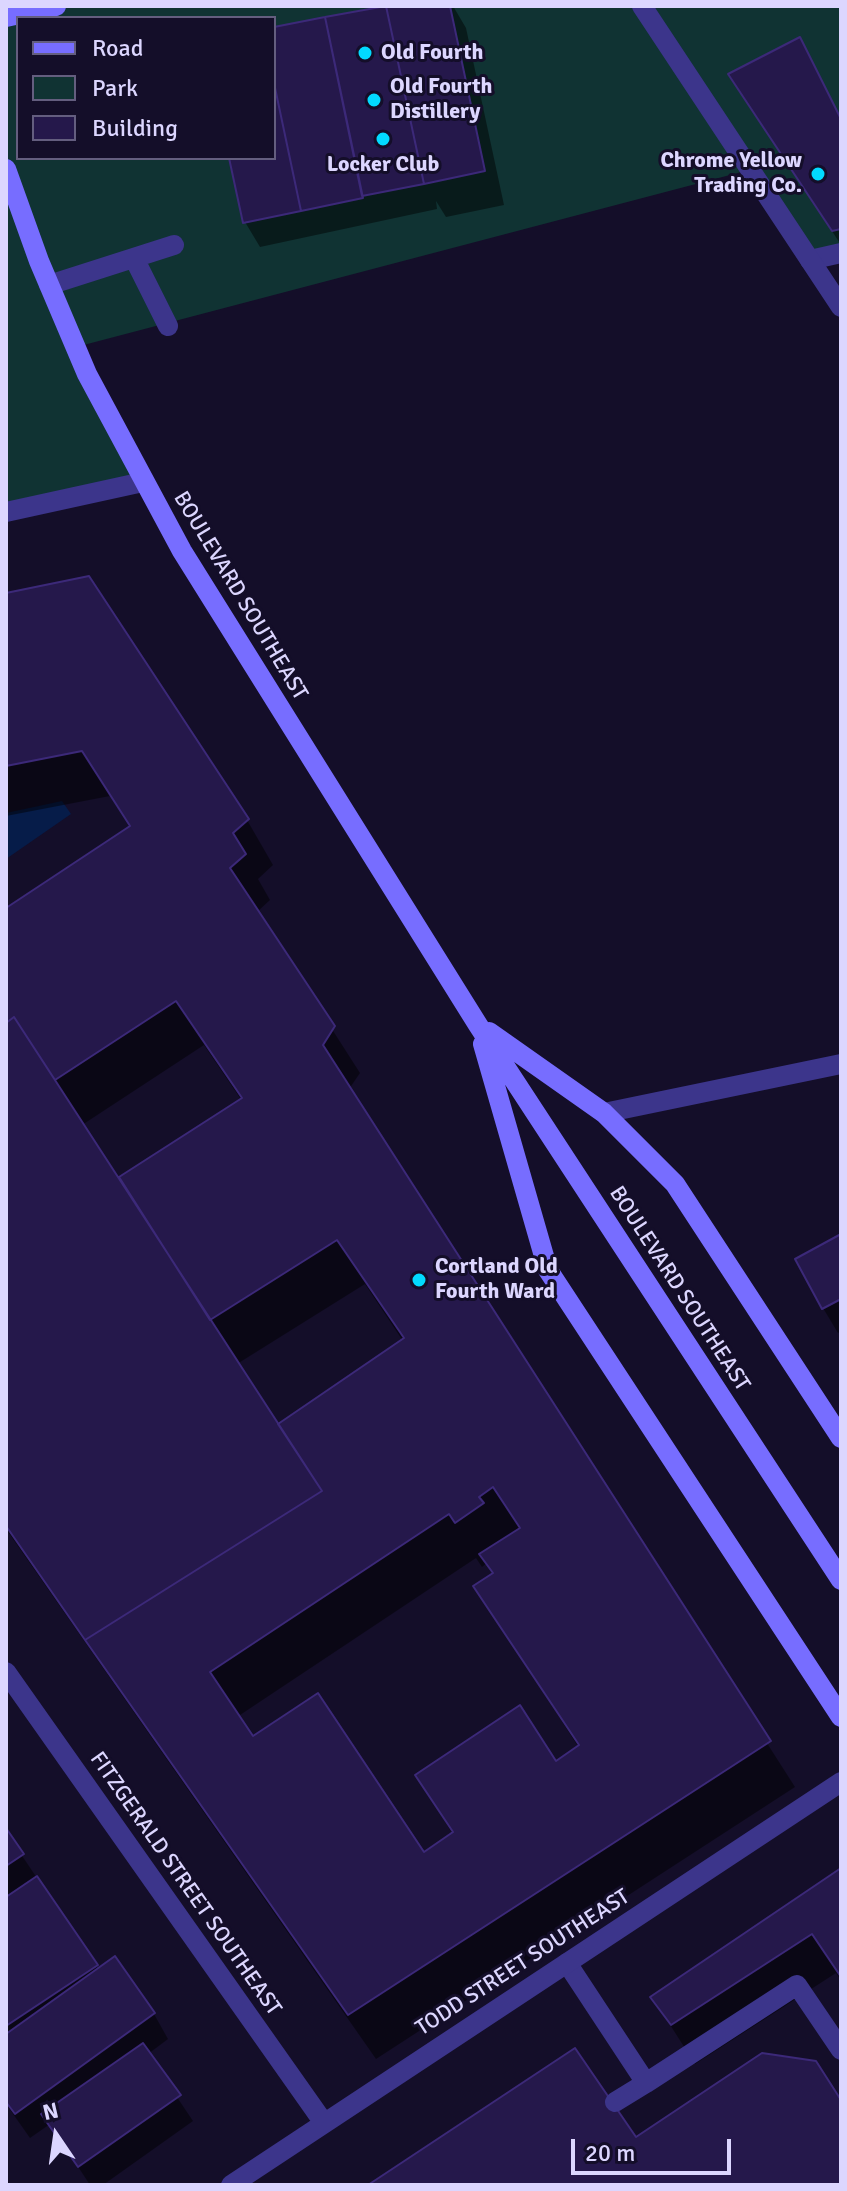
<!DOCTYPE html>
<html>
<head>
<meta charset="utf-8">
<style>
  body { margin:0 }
  #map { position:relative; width:847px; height:2191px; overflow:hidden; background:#140e29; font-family:Signika,sans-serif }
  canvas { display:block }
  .frame { position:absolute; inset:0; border:8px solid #dcd6ff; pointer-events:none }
  .legend { position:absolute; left:16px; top:16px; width:260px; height:144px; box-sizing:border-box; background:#140e29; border:2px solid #645e7f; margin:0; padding:10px 14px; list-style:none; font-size:24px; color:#dcd6ff }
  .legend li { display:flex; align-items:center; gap:16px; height:40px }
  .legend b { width:40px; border:2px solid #645e7f }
  .north { position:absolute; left:16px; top:2095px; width:80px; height:80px; -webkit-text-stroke:6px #140e29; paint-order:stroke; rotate:347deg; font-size:22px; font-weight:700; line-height:32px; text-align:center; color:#dcd6ff }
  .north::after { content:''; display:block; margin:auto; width:28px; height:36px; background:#dcd6ff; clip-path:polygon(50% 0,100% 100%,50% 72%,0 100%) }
  .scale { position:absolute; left:571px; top:2139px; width:160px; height:36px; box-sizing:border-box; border:4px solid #dcd6ff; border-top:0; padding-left:10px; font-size:24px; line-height:28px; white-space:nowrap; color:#dcd6ff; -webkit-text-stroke:6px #140e29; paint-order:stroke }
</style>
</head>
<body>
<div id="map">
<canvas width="847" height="2191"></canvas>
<div class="frame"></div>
<ul class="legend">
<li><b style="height:10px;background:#776dff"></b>Road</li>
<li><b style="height:22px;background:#103333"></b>Park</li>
<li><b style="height:22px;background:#25184b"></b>Building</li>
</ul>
<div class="north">N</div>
<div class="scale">20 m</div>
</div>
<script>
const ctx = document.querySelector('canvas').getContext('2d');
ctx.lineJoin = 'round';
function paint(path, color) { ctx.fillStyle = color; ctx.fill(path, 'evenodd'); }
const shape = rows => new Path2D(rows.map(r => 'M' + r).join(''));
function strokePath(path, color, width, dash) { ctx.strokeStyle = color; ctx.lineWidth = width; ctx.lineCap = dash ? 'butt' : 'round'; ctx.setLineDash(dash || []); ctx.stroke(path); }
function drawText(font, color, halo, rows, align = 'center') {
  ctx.font = font + ' Signika,sans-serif'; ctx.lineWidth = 6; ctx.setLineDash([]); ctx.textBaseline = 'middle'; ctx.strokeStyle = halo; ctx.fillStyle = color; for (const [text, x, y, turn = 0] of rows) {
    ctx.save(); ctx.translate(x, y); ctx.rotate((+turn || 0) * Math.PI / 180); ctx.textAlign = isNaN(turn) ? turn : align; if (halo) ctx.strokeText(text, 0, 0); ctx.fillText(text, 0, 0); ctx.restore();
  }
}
paint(shape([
  [6,6,841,6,841,253,810,260,749,170,76,347,143,482,6,510],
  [18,18,274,18,274,158,18,158]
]), '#103333');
paint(shape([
  [62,801,71,814,6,859,6,813]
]), '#061c49');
paint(shape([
  [389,6,453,6,466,28,504,205,446,217,436,201,437,209,260,247,245,222,231,158,274,158,274,30],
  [799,40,841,118,841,245,731,74],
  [6,595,247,820,273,865,258,879,270,900,257,912,360,1073,349,1089,795,1787,376,2059,6,1529,6,910,130,828,110,796,6,816],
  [204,1045,242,1101,131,1201,82,1125],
  [365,1284,403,1341,277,1426,237,1364],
  [476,1558,482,1567,487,1563,494,1575,476,1587,579,1748,556,1764,418,1776,453,1835,423,1855,252,1739,237,1717],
  [841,1237,841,1331,838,1333,823,1308],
  [6,1832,99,1970,114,1959,154,2014,168,2039,148,2054,193,2121,103,2185,90,2185,50,2124,30,2138,6,2104],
  [841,1871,841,1980,836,1973,695,2064,653,1998]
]), '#0007');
const building = shape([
  [386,6,424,184,362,196,325,17,386,6],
  [386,6,450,6,485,171,424,184,386,6],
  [325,17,363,198,301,211,274,83,274,27,325,17],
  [800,37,841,119,841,229,832,231,728,74,800,37],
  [274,83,301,211,243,223,229,158,274,158,274,83],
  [89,576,249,819,233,833,246,854,230,868,335,1026,323,1045,771,1741,348,2015,85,1640,322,1491,278,1424,404,1338,337,1240,210,1320,119,1177,242,1098,176,1001,55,1080,14,1017,6,1023,6,908,130,826,82,751,6,766,6,593,89,576],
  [493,1487,520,1528,479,1554,493,1573,473,1586,579,1745,556,1761,520,1705,415,1775,453,1832,424,1852,318,1693,253,1736,210,1672,449,1514,455,1523,484,1503,479,1497,493,1487],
  [14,1017,322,1491,85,1640,6,1526,6,1023,14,1017],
  [841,1234,841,1299,822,1309,795,1259,841,1234],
  [6,1828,24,1854,6,1866,6,1828],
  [841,1868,841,1977,812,1934,671,2025,650,1997,841,1868],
  [37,1876,98,1965,6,2026,6,1897,37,1876],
  [115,1956,155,2013,15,2114,6,2102,6,2034,115,1956],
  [143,2043,181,2095,78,2167,41,2114,143,2043],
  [575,2048,636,2137,762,2053,816,2061,841,2100,841,2185,368,2185,575,2048]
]);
paint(building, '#25184b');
strokePath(building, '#3c2979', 2);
strokePath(shape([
  [134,258,168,326],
  [810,260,841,253],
  [49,285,174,245],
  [567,1963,646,2083,797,1985,841,2050],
  [615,2102,646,2083]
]), '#3c358b', 20);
strokePath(shape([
  [642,6,841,307],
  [6,512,143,482],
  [604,1113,841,1064],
  [6,1672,324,2123],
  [231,2185,841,1782]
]), '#3c358b', 20);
strokePath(shape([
  [6,17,56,6],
  [6,169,39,261,87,374,182,551,478,1025,841,1580],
  [489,1032,604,1113,675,1184,841,1438],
  [483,1044,548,1270,841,1717]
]), '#776dff', 20);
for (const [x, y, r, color] of [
  [365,53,8,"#02daff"],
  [374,100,8,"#02daff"],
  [383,139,8,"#02daff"],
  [818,174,8,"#02daff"],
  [419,1280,8,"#02daff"]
]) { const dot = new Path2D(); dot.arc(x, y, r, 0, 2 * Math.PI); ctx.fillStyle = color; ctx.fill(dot); strokePath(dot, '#140e29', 3); }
drawText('bold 22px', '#dcd6ff', '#140e29', [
  ["Old Fourth",381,53],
  ["Old Fourth",390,87],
  ["Distillery",390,112],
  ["Chrome Yellow",802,161,"right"],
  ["Trading Co.",802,186,"right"],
  ["Locker Club",383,165,"center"],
  ["Cortland Old",435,1267],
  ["Fourth Ward",435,1292]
], 'left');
drawText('22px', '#dcd6ff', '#140e29', [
  ["BOULEVARD SOUTHEAST",240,596,59],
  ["BOULEVARD SOUTHEAST",679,1289,57],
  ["FITZGERALD STREET SOUTHEAST",185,1884,55],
  ["TODD STREET SOUTHEAST",523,1963,-33]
]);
</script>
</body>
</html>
